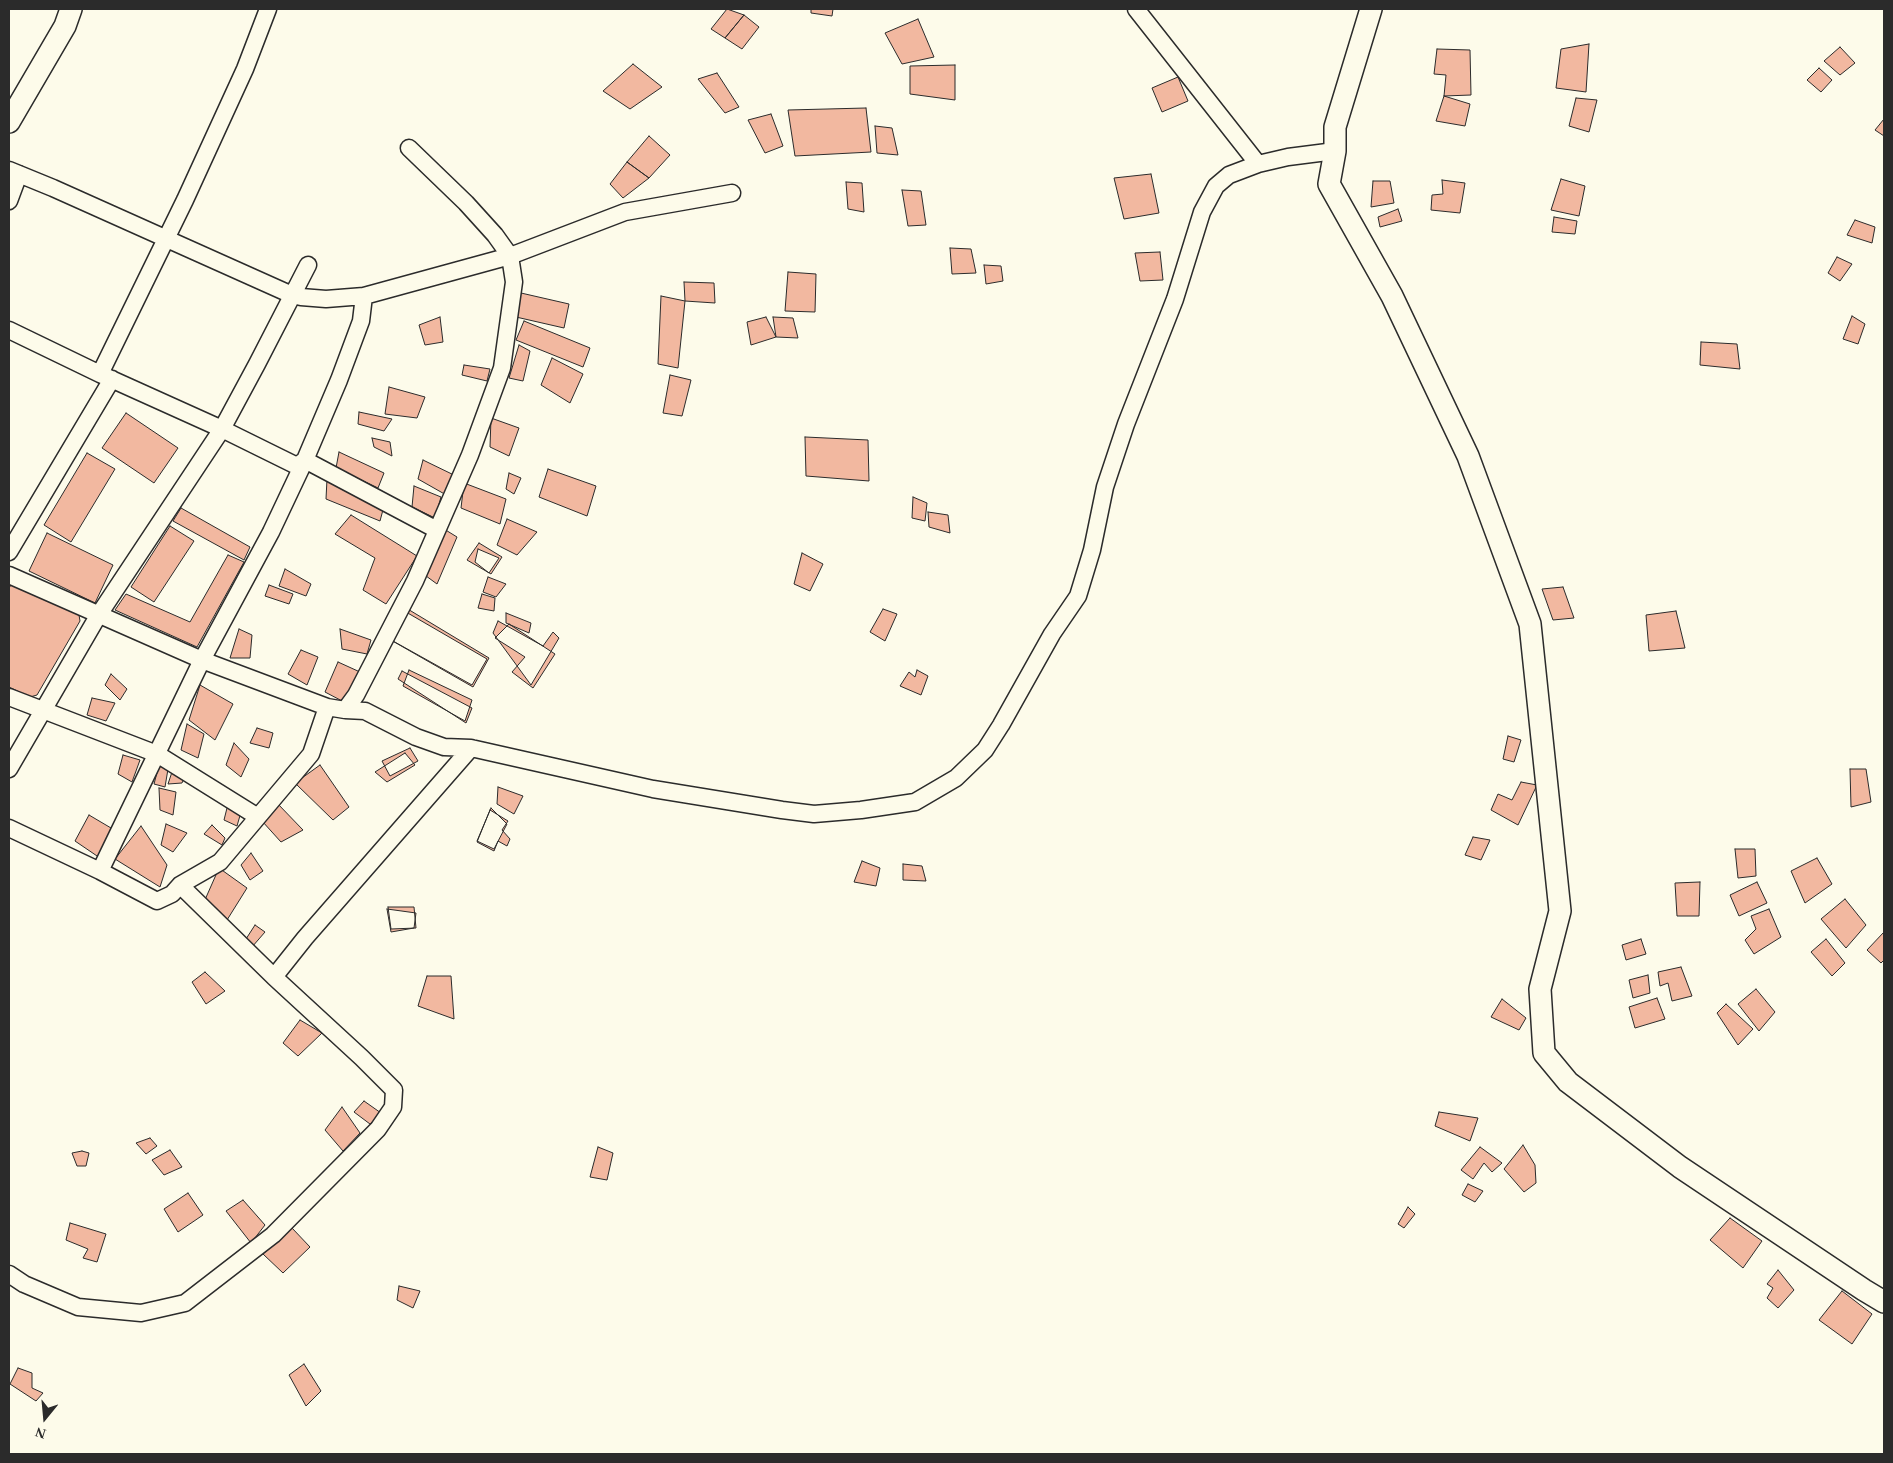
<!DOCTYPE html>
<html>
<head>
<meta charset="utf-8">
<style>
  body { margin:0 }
  #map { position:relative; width:1893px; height:1463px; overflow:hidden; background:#fdfbea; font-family:Georgia,serif }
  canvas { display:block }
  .frame { position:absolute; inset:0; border:10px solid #2b2b2b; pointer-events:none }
  .north { position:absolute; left:20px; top:1393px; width:50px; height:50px; -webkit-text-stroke:4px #fdfbea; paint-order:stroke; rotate:197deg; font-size:14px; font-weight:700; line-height:20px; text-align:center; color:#2b2b2b }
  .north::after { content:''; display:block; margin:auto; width:18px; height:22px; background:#2b2b2b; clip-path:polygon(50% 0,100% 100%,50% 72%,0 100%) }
</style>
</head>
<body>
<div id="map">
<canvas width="1893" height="1463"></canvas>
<div class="frame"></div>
<div class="north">N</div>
</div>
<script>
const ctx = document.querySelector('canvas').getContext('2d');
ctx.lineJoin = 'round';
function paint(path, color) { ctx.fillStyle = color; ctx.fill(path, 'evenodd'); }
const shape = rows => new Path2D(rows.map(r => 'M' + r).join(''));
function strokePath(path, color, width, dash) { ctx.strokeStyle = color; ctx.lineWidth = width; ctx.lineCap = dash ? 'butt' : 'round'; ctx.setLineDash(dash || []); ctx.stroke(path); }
const building = shape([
  [727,9,744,15,725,38,711,29,727,9],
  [811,9,833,9,832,16,811,13,811,9],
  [744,15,759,27,742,49,725,38,744,15],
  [918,19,934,57,902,64,885,33,918,19],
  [1589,44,1586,92,1556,88,1561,49,1589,44],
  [1840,47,1855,63,1840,75,1824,61,1840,47],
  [1437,49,1470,50,1471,95,1444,96,1446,75,1434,74,1437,49],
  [633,64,662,87,630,109,603,91,633,64],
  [955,65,955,100,910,94,910,66,955,65],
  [1819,68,1832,80,1821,92,1807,80,1819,68],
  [717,73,739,107,725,113,698,79,717,73],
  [1178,77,1188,101,1162,112,1152,88,1178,77],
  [1444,96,1470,104,1465,126,1436,121,1444,96],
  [1576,98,1597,100,1589,132,1569,126,1576,98],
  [866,108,871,152,795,156,788,110,866,108],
  [771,114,783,146,765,153,748,120,771,114],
  [1884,119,1884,136,1875,130,1884,119],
  [875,126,892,128,898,155,877,153,875,126],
  [649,136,670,155,649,178,627,162,649,136],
  [627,162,649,178,623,198,610,184,627,162],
  [1151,174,1159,213,1124,219,1114,178,1151,174],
  [1561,179,1585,186,1579,216,1551,210,1561,179],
  [1442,180,1465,183,1460,213,1431,210,1432,195,1443,194,1442,180],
  [1373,181,1390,181,1394,203,1371,207,1373,181],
  [846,182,862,183,864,212,848,209,846,182],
  [902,190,921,191,926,225,908,226,902,190],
  [1398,209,1402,221,1380,227,1378,217,1398,209],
  [1554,217,1577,221,1575,234,1552,232,1554,217],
  [1855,220,1875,227,1872,243,1847,235,1855,220],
  [950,248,971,249,976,273,952,274,950,248],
  [1160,252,1163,280,1140,281,1135,253,1160,252],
  [1837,257,1852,264,1840,281,1828,273,1837,257],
  [984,265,1001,266,1003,281,986,284,984,265],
  [788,272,816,274,815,312,785,311,788,272],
  [684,282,714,283,715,303,685,301,684,282],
  [521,293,569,304,564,328,516,317,521,293],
  [661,296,685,301,678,368,658,364,661,296],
  [1852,316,1865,324,1858,344,1843,339,1852,316],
  [440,317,443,342,425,345,419,325,440,317],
  [766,317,776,337,751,345,747,322,766,317],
  [773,317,793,318,798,338,776,337,773,317],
  [524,321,590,348,583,367,516,340,524,321],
  [1701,342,1737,344,1740,369,1700,365,1701,342],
  [519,345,530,351,523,381,509,378,519,345],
  [552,358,583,374,570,403,541,385,552,358],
  [464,365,490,369,487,381,462,375,464,365],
  [670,375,691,380,682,416,663,413,670,375],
  [389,387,425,397,417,418,385,414,389,387],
  [359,412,392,419,384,431,358,424,359,412],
  [126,413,178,448,154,483,102,448,126,413],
  [491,418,519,428,509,456,490,447,491,418],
  [805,437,868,440,869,481,806,476,805,437],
  [372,438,390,442,392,456,374,447,372,438],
  [339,452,384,473,378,488,336,468,339,452],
  [87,453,115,469,71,542,44,525,87,453],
  [423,460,458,477,448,496,418,479,423,460],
  [548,469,596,486,587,516,539,497,548,469],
  [509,473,521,478,514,494,506,489,509,473],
  [327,479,384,506,380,521,326,499,327,479],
  [464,483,506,499,500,524,461,508,464,483],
  [414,486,441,497,435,518,412,507,414,486],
  [913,497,927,503,925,521,912,518,913,497],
  [181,508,250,547,244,560,173,521,181,508],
  [928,512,948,515,950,533,929,527,928,512],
  [351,515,417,556,386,604,363,590,375,558,335,534,351,515],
  [507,519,537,532,517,555,497,545,507,519],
  [170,526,194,541,154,602,131,587,170,526],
  [444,529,457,537,437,584,422,573,444,529],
  [47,533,113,565,95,603,29,571,47,533],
  [479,543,502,557,491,574,467,560,479,543],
  [478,549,499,558,489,573,475,562,478,549],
  [802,553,823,564,810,591,794,584,802,553],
  [228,555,244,562,197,647,115,610,126,594,190,622,228,555],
  [285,569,311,584,306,596,279,586,285,569],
  [488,577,506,584,496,597,483,592,488,577],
  [12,585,79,615,80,621,37,695,30,697,9,687,9,587,12,585],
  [269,585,293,594,289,604,265,596,269,585],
  [1563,587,1574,618,1553,620,1542,589,1563,587],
  [482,594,495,598,494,611,478,608,482,594],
  [406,608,489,658,473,687,389,639,406,608],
  [883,609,897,614,885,641,870,632,883,609],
  [1676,611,1685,648,1649,651,1646,615,1676,611],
  [406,612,487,659,472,685,393,641,406,612],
  [506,613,531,623,529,633,506,623,506,613],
  [498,621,543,646,553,632,559,638,531,685,493,633,498,621],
  [509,624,555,654,533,688,512,672,525,657,495,638,509,624],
  [239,629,252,635,250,658,230,658,239,629],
  [340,629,371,640,367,654,342,649,340,629],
  [301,650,318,657,307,685,288,674,301,650],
  [338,662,360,672,344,702,325,692,338,662],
  [409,670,472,700,465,721,403,686,409,670],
  [917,670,928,676,921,695,900,686,909,672,915,677,917,670],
  [402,671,472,708,466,723,398,679,402,671],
  [111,674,127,689,120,700,105,685,111,674],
  [200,685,233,704,215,740,189,720,200,685],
  [92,698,115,703,106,721,87,715,92,698],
  [187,724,204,734,198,758,181,750,187,724],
  [257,728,273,733,269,748,250,743,257,728],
  [1508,736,1521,740,1514,762,1503,759,1508,736],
  [234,743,249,759,241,777,226,765,234,743],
  [410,748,418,761,390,776,382,761,410,748],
  [405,753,415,765,387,782,375,772,405,753],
  [123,755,140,760,132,782,118,774,123,755],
  [159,765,168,769,165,787,154,784,159,765],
  [320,765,349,807,333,820,295,783,320,765],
  [173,769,185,776,182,783,168,784,173,769],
  [1850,769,1866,769,1871,802,1851,807,1850,769],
  [1521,782,1537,785,1518,825,1491,810,1498,794,1512,800,1521,782],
  [498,787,523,796,514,814,497,804,498,787],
  [159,788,176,792,173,815,160,810,159,788],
  [277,803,303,830,281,842,262,821,277,803],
  [228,804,241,812,237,826,224,820,228,804],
  [491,808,507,824,494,849,477,841,491,808],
  [490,810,508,821,502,830,510,839,507,846,498,841,494,851,477,842,490,810],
  [89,815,111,828,100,858,75,841,89,815],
  [166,824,187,833,173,852,161,845,166,824],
  [212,825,225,838,222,845,204,834,212,825],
  [141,826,167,865,160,887,115,859,141,826],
  [1473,837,1490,840,1481,860,1465,855,1473,837],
  [1735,849,1755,849,1756,876,1738,878,1735,849],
  [251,853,263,871,250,880,241,865,251,853],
  [1817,858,1832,884,1805,903,1791,871,1817,858],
  [862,861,880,868,876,886,854,882,862,861],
  [903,864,922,866,926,881,903,880,903,864],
  [219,868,247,888,227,920,204,902,219,868],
  [1700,882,1699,916,1677,916,1675,883,1700,882],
  [1757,882,1767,903,1739,916,1730,895,1757,882],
  [1845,899,1866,925,1846,948,1821,919,1845,899],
  [388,907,414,907,416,928,391,929,388,907],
  [387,909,416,913,414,928,391,932,387,909],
  [1769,909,1781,937,1754,954,1745,940,1756,929,1751,916,1769,909],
  [255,925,265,932,252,947,246,939,255,925],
  [1884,932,1884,960,1881,963,1867,950,1884,932],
  [1641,939,1646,954,1626,960,1622,945,1641,939],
  [1826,939,1845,963,1832,976,1811,952,1826,939],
  [1681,967,1692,996,1672,1001,1668,983,1660,986,1658,972,1681,967],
  [205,972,225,991,206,1004,192,982,205,972],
  [1648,975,1650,993,1633,998,1629,980,1648,975],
  [427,976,451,976,454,1019,418,1006,427,976],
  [1756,989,1775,1012,1759,1031,1738,1004,1756,989],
  [1657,998,1665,1019,1635,1028,1629,1007,1657,998],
  [1502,999,1526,1018,1519,1030,1491,1017,1502,999],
  [1726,1004,1753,1029,1738,1045,1717,1013,1726,1004],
  [300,1020,322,1033,298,1056,283,1043,300,1020],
  [364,1101,381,1113,370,1124,354,1112,364,1101],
  [342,1107,360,1133,343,1151,325,1130,342,1107],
  [1439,1112,1478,1118,1470,1141,1435,1126,1439,1112],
  [150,1138,157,1146,146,1154,136,1143,150,1138],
  [1523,1145,1535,1165,1536,1183,1524,1192,1504,1169,1523,1145],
  [598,1147,613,1153,607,1180,590,1177,598,1147],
  [1480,1147,1502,1163,1492,1172,1484,1163,1473,1179,1461,1170,1480,1147],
  [170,1150,182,1167,164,1175,152,1160,170,1150],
  [82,1151,89,1153,86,1166,77,1166,72,1153,82,1151],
  [1468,1184,1483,1191,1475,1202,1462,1195,1468,1184],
  [188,1193,203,1215,178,1232,164,1209,188,1193],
  [243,1200,265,1225,251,1243,226,1211,243,1200],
  [1408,1207,1415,1214,1404,1228,1398,1224,1408,1207],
  [1730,1218,1762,1241,1743,1268,1710,1240,1730,1218],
  [70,1223,106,1234,97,1262,83,1258,88,1249,66,1240,70,1223],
  [292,1228,310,1247,283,1273,263,1254,292,1228],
  [1778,1270,1794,1290,1778,1308,1767,1298,1773,1288,1767,1284,1778,1270],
  [399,1286,420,1291,413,1308,397,1300,399,1286],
  [1842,1291,1872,1314,1852,1344,1819,1320,1842,1291],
  [304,1364,321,1391,306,1406,289,1375,304,1364],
  [18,1368,32,1373,32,1388,43,1393,36,1401,10,1384,18,1368]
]);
paint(building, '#f2b8a0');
strokePath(building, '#2b2b2b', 1);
const minor = shape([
  [1136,9,1258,164],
  [9,170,53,188,292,295,301,297,326,299,364,296,510,256,625,212,732,193],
  [9,201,19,174],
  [9,330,100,374,222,429,297,466,305,460,437,530],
  [100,374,185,200,245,69,268,9],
  [9,552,112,379],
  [9,575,202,660,327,707],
  [9,697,157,754,258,817],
  [345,710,365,711,416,737,444,747,471,748,653,789,782,810,814,814,861,810,915,802,956,778,985,750,1001,725,1052,634,1078,596,1092,550,1105,487,1126,424,1175,299,1202,212,1216,186,1229,175,1258,164,1288,157,1335,151],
  [9,769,98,616,222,429,257,364,308,265],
  [9,828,100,871,157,901,172,894,180,885,220,862,311,754,327,707,345,710,356,695,415,581,470,455,502,368,514,282,510,256,495,235,466,203,409,148],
  [100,871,202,660,271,532,305,460,339,380,361,321,364,296],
  [274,977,305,938,471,748],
  [9,1274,24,1284,78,1307,141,1313,185,1303,273,1235,378,1129,393,1107,394,1090,362,1058,274,977,180,885]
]);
const tertiary = shape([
  [1371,9,1335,127,1335,151,1329,184,1392,296,1468,456,1530,624,1560,911,1540,989,1544,1053,1568,1082,1680,1167,1864,1290,1884,1302],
  [9,122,65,26,71,9]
]);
strokePath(minor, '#2b2b2b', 19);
strokePath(tertiary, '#2b2b2b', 24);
strokePath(minor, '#fdfbea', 16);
strokePath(tertiary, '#fdfbea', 21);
</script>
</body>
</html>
